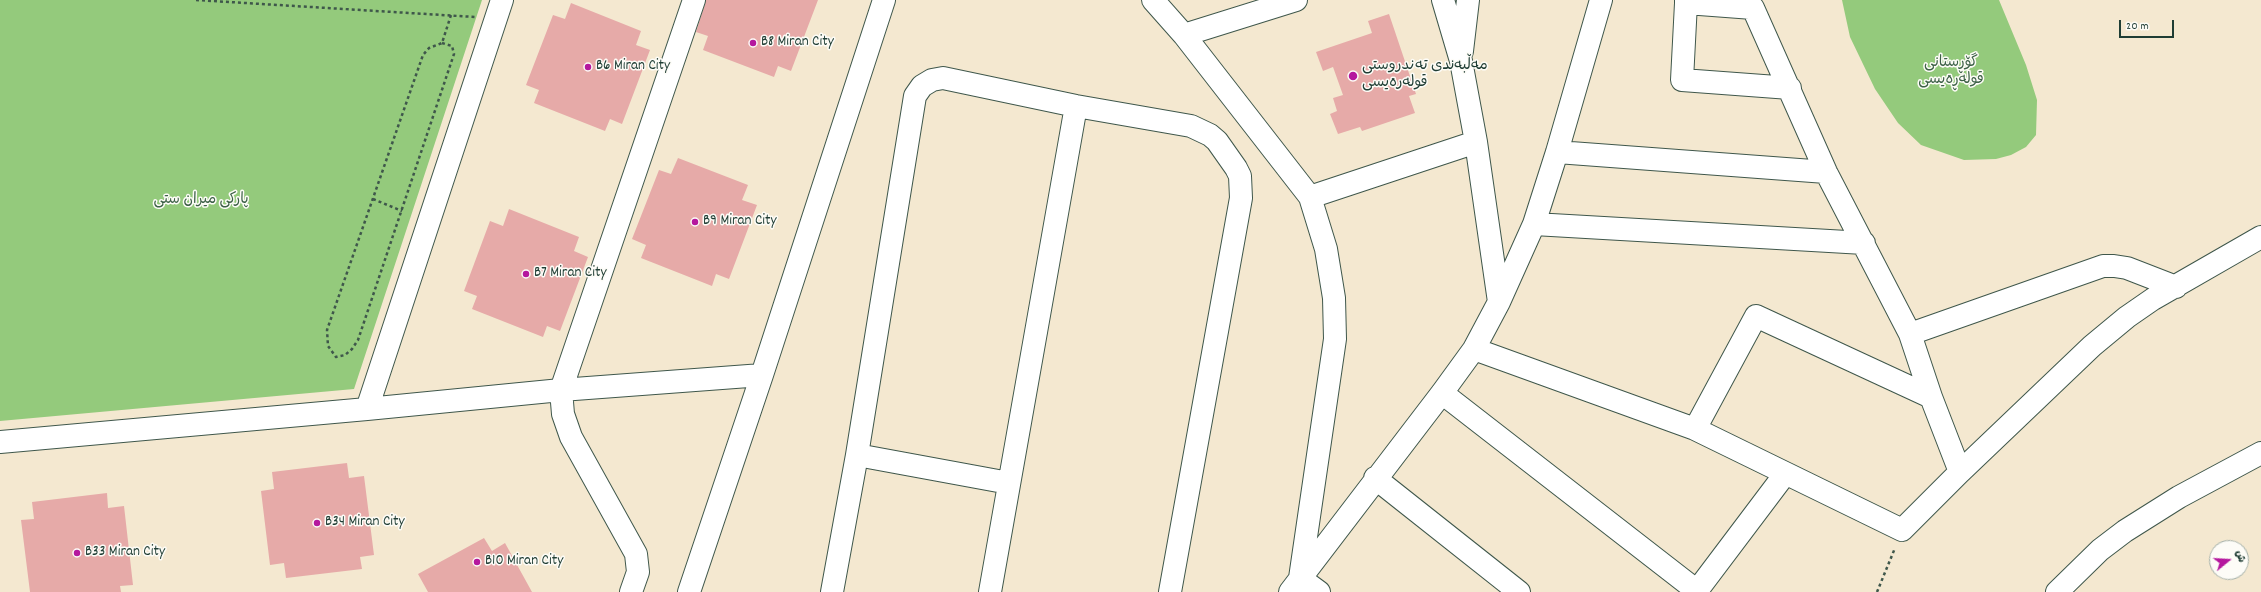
<!DOCTYPE html>
<html>
<head>
<meta charset="utf-8">
<style>
  body { margin:0 }
  #map { position:relative; width:2261px; height:592px; overflow:hidden; background:#f4e8d0; font-family:Dekko,"Playpen Sans Arabic",sans-serif }
  canvas { display:block }
  .north { position:absolute; left:2209px; top:540px; width:40px; height:40px; box-sizing:border-box; background:#fdfcf7; border:1px solid #a4b0a9; border-radius:50%; rotate:72deg; font-size:11px; font-weight:700; line-height:16px; text-align:center; color:#1f3d34 }
  .north::after { content:''; display:block; margin:auto; width:14px; height:18px; background:#b5179e; clip-path:polygon(50% 0,100% 100%,50% 72%,0 100%) }
  .scale { position:absolute; left:2119px; top:20px; width:55px; height:18px; box-sizing:border-box; border:2px solid #1f3d34; border-top:0; padding-left:5px; font-size:12px; line-height:14px; white-space:nowrap; color:#1f3d34; -webkit-text-stroke:3px #fdfcf7; paint-order:stroke }
</style>
</head>
<body>
<div id="map">
<canvas width="2261" height="592"></canvas>
<div class="north">ش</div>
<div class="scale">20 m</div>
</div>
<script>
const ctx = document.querySelector('canvas').getContext('2d');
ctx.lineJoin = 'round';
function paint(path, color) { ctx.fillStyle = color; ctx.fill(path, 'evenodd'); }
const shape = rows => new Path2D(rows.map(r => 'M' + r).join(''));
function strokePath(path, color, width, dash) { ctx.strokeStyle = color; ctx.lineWidth = width; ctx.lineCap = dash ? 'butt' : 'round'; ctx.setLineDash(dash || []); ctx.stroke(path); }
function drawText(font, color, halo, rows, align = 'center') {
  ctx.font = font + ' Dekko,"Playpen Sans Arabic",sans-serif'; ctx.lineWidth = 3; ctx.setLineDash([]); ctx.textBaseline = 'middle'; ctx.strokeStyle = halo; ctx.fillStyle = color; for (const [text, x, y, turn = 0] of rows) {
    ctx.save(); ctx.translate(x, y); ctx.rotate((+turn || 0) * Math.PI / 180); ctx.textAlign = isNaN(turn) ? turn : align; if (halo) ctx.strokeText(text, 0, 0); ctx.fillText(text, 0, 0); ctx.restore();
  }
}
paint(shape([
  [0,0,482,0,354,389,0,421],
  [1842,0,1999,0,2026,65,2037,100,2036,135,2026,147,2011,155,1996,159,1964,160,1921,145,1898,123,1875,89,1850,37]
]), '#94ca7c');
paint(shape([
  [706,0,818,0,791,71,778,66,774,77,703,50,708,36,696,32],
  [571,3,641,31,636,45,650,50,622,124,610,119,605,131,534,103,539,90,526,85,553,15,565,19],
  [1389,14,1416,94,1409,96,1415,113,1362,131,1360,127,1338,134,1330,114,1337,111,1333,98,1343,95,1333,67,1323,71,1316,52,1372,33,1368,21],
  [678,158,748,185,742,200,757,205,729,279,716,274,712,286,641,258,646,245,632,239,659,170,671,174],
  [509,209,579,237,574,251,588,257,560,331,547,326,543,337,472,309,477,296,464,291,490,221,503,226],
  [347,463,349,478,364,476,374,555,360,557,362,569,286,578,284,563,270,565,261,491,274,489,272,472],
  [107,493,108,508,124,506,133,585,120,586,121,592,30,592,21,520,34,519,32,502],
  [484,538,492,551,505,543,532,592,428,592,418,574]
]), '#e6aaa8');
const minor = shape([
  [1153,0,1184,35,1310,197,1326,249,1334,298,1335,339,1300,578,1319,592],
  [1443,0,1461,61,1476,142,1499,302],
  [1686,0,1686,3,1753,8,1826,172,1910,334,1931,397,1960,472],
  [1686,3,1682,80,1790,88],
  [1184,35,1296,0],
  [1462,51,1468,0],
  [1557,152,1826,172],
  [1310,197,1476,142],
  [1534,224,1864,243],
  [1910,334,2103,266,2114,266,2127,268,2176,287],
  [1474,349,1695,429,1902,530,1960,472,2092,346,2127,317,2153,299,2261,237],
  [1442,393,1697,591],
  [367,409,502,0],
  [1695,429,1756,316,1931,397],
  [0,442,367,409,561,390,762,375],
  [857,455,1009,483],
  [1375,478,1519,592],
  [631,592,638,572,636,554,571,437,563,414,561,390,694,0],
  [689,592,762,375,884,0],
  [832,592,857,455,915,96,922,86,932,80,943,78,1076,106,1191,126,1210,135,1217,141,1236,168,1240,176,1241,198,1170,592],
  [990,592,1076,106],
  [1290,592,1442,393,1474,349,1499,302,1534,224,1557,152,1601,0],
  [1696,592,1785,474],
  [2057,592,2100,550,2125,531,2179,497,2261,453]
]);
strokePath(minor, '#3f574b', 24);
strokePath(shape([
  [196,0,475,17],
  [442,43,452,46,454,54,358,340,352,349,345,355,336,357,328,346,327,330,423,55,429,48,442,43,451,15],
  [373,199,402,211],
  [1877,592,1895,548]
]), '#3f574b', 2.5, [3, 3]);
strokePath(minor, '#fff', 22);
for (const [x, y, r, color] of [
  [753,43,4,"#b5179e"],
  [588,67,4,"#b5179e"],
  [1353,76,5,"#b5179e"],
  [695,222,4,"#b5179e"],
  [526,274,4,"#b5179e"],
  [317,523,4,"#b5179e"],
  [77,553,4,"#b5179e"],
  [477,562,4,"#b5179e"]
]) { const dot = new Path2D(); dot.arc(x, y, r, 0, 2 * Math.PI); ctx.fillStyle = color; ctx.fill(dot); strokePath(dot, '#fdfcf7', 1.5); }
drawText('15px', '#1f3d34', '#fdfcf7', [
  ["B8 Miran City",761,43],
  ["B6 Miran City",596,67],
  ["مەڵبەندی تەندروستی",1362,67],
  ["قولەرەیسی",1362,84],
  ["B9 Miran City",703,222],
  ["B7 Miran City",534,274],
  ["B34 Miran City",325,523],
  ["B33 Miran City",85,553],
  ["B10 Miran City",485,562]
], 'left');
drawText('15px', '#3c6046', '#fdfcf7', [
  ["گۆڕستانی",1951,64],
  ["قولەڕەیسی",1951,81],
  ["پارکی میران ستی",201,201]
]);
</script>
</body>
</html>
